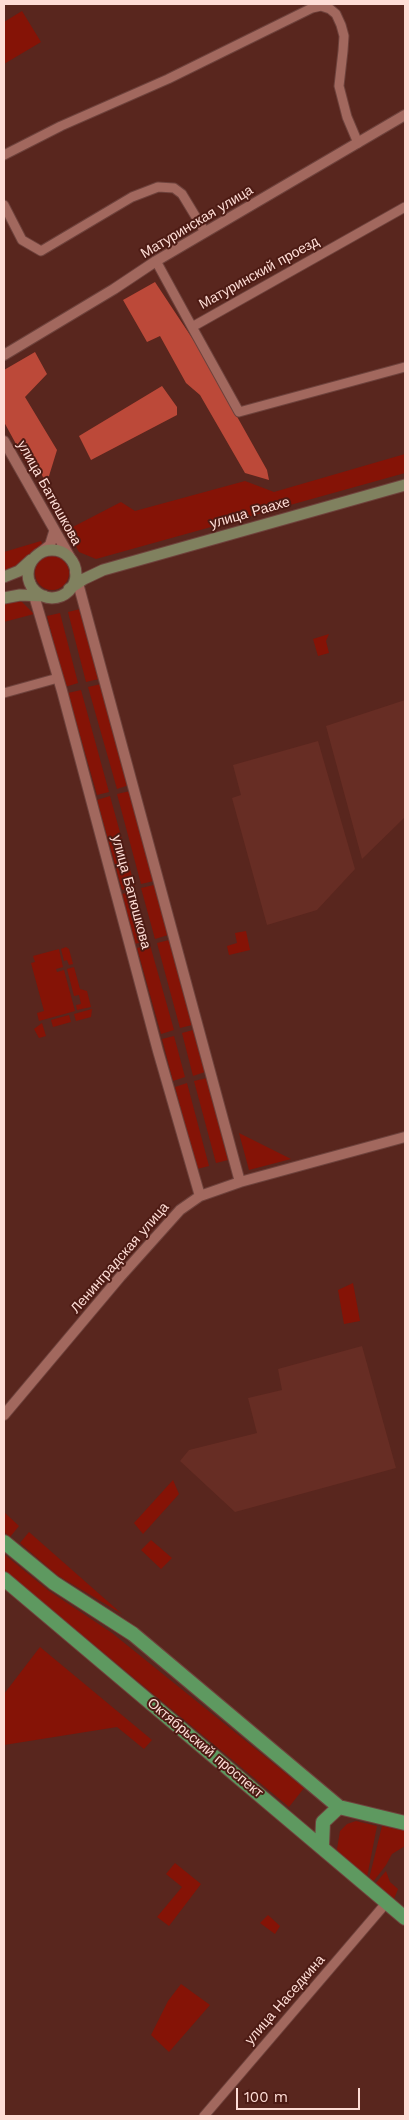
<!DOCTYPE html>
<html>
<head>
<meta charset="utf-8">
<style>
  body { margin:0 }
  #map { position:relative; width:409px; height:2120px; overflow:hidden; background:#59261e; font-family:"Work Sans",sans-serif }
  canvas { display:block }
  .frame { position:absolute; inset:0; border:5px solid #feddd6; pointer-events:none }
  .scale { position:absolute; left:236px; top:2088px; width:124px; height:22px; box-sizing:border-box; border:2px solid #feddd6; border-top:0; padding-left:6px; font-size:15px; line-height:18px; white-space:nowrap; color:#feddd6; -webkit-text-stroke:4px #4d1b14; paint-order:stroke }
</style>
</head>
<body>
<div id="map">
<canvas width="409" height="2120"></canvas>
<div class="frame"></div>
<div class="scale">100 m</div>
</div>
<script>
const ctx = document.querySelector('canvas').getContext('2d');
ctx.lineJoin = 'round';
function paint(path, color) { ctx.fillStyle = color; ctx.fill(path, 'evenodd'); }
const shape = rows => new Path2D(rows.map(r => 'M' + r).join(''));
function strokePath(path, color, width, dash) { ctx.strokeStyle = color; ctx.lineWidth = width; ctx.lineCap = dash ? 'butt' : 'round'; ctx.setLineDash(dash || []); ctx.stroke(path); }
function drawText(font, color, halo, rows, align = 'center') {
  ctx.font = font + ' "Work Sans",sans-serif'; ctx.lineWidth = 4; ctx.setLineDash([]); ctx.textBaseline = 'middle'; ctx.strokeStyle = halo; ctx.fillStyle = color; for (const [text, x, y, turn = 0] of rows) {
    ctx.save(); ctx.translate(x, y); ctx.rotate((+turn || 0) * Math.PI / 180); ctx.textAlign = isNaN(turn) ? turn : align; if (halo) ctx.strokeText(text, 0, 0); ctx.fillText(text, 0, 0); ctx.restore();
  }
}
paint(shape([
  [405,700,405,817,362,859,326,726],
  [318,741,355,869,317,910,267,925,232,798,241,795,233,765],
  [362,1346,396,1468,235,1512,180,1461,189,1450,257,1433,248,1398,282,1390,278,1369]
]), '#672d24');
paint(shape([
  [22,11,41,42,4,64,4,22],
  [405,454,405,473,96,559,79,552,67,530,121,502,135,511,245,481,274,492],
  [41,541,45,551,38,555,23,568,4,577,4,552],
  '35 573a17 17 0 1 1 34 0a17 17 0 1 1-34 0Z',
  [13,593,34,614,4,622,4,596],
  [80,609,99,679,86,682,68,612],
  [60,613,78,683,65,687,47,616],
  [329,634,326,641,329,653,318,656,313,639],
  [101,684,129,785,117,789,88,687],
  [81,690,109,792,97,795,68,693],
  [130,791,154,881,141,884,117,794],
  [110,796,135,887,122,890,97,800],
  [154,885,168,935,155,939,141,888],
  [135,891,148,940,135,944,122,894],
  [246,931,250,950,229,955,227,946,237,943,235,933],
  [169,940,192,1025,180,1028,157,943],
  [150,945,174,1030,161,1034,137,948],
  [66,947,69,949,73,964,69,965,67,960,64,961,61,949],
  [59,949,63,967,56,969,57,972,64,970,75,1011,39,1021,37,1013,44,1011,31,963,35,962,33,956],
  [74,967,80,989,87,991,91,1007,77,1010,76,1005,81,1004,79,995,74,996,67,969],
  [92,1009,91,1017,76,1021,74,1014],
  [69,1015,71,1022,53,1027,51,1020],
  [42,1023,46,1036,39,1038,34,1029],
  [193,1030,205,1072,193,1076,182,1033],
  [174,1036,185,1077,173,1081,162,1039],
  [207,1078,228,1160,216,1163,194,1081],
  [187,1083,209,1166,197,1169,175,1087],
  [239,1133,291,1159,249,1170],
  [353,1283,360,1321,344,1324,338,1290],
  [173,1480,179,1494,143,1534,134,1523],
  [4,1512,19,1526,10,1537,4,1532],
  [29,1532,122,1614,57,1575,20,1543],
  [151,1540,172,1558,161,1569,141,1550],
  [4,1554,49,1591,112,1633,304,1788,289,1807,4,1570],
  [40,1647,152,1740,144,1749,117,1727,4,1745,4,1694],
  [356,1821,377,1826,367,1877,340,1855,337,1849,340,1831,347,1824],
  [382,1826,405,1831,405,1846,392,1854,386,1865,373,1882,369,1879],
  [175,1863,201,1884,169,1926,157,1917,182,1887,166,1874],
  [386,1871,390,1882,398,1889,394,1899,375,1884],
  [268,1915,280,1926,275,1934,260,1923],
  [181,1984,210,2005,169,2052,151,2035,168,2001]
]), '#851306');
paint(shape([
  [155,282,198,347,267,470,269,480,245,473,200,395,186,383,160,336,147,342,123,300],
  [35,352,47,374,25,397,57,450,49,476,44,479,35,462,28,466,4,422,4,370],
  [162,386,177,407,177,415,91,460,79,436]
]), '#bc4939');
const minor = shape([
  [4,155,61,126,168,79,312,8,321,6,330,9,336,14,341,25,344,36,343,51,339,86,347,117,358,143],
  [4,205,22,240,41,251,132,197,158,187,174,188,182,194,205,232],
  [156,261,192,327,405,207],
  [192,327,239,412,405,367],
  [4,693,58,678],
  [204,2116,387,1902]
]);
const tertiary = shape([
  [4,355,114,289,156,261,405,115],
  [4,441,71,559],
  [41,552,50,545,54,532],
  [75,572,240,1182],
  [30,582,62,691,158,1051,200,1196],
  [4,1415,120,1277,180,1210,200,1196,240,1182,405,1137]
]);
const secondary = shape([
  '28 574a24 24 0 1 1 48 0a24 24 0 1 1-48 0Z',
  [4,577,19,571,31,560],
  [69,589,84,579,103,570,405,485],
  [4,598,20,595,44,596]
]);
const primary = shape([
  [4,1542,54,1583,133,1634,339,1807,405,1823],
  [4,1579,405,1918],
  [322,1846,323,1822,339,1807]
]);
strokePath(minor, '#6e423c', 11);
strokePath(tertiary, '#6e423c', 12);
strokePath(secondary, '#6e423c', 13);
strokePath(primary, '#6e423c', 16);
strokePath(minor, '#a2685e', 9);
strokePath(tertiary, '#a2685e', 10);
strokePath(secondary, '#80815f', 11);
strokePath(primary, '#5e9960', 14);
drawText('14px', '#feddd6', '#4d1b14', [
  ["Матуринская улица",197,222,-31],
  ["Матуринский проезд",259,273,-29],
  ["улица Батюшкова",49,493,61],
  ["улица Раахе",250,513,-16],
  ["улица Батюшкова",131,892,75],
  ["Ленинградская улица",120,1258,-49],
  ["Октябрьский проспект",205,1748,40],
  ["улица Наседкина",285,2000,-49]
]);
</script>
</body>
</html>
